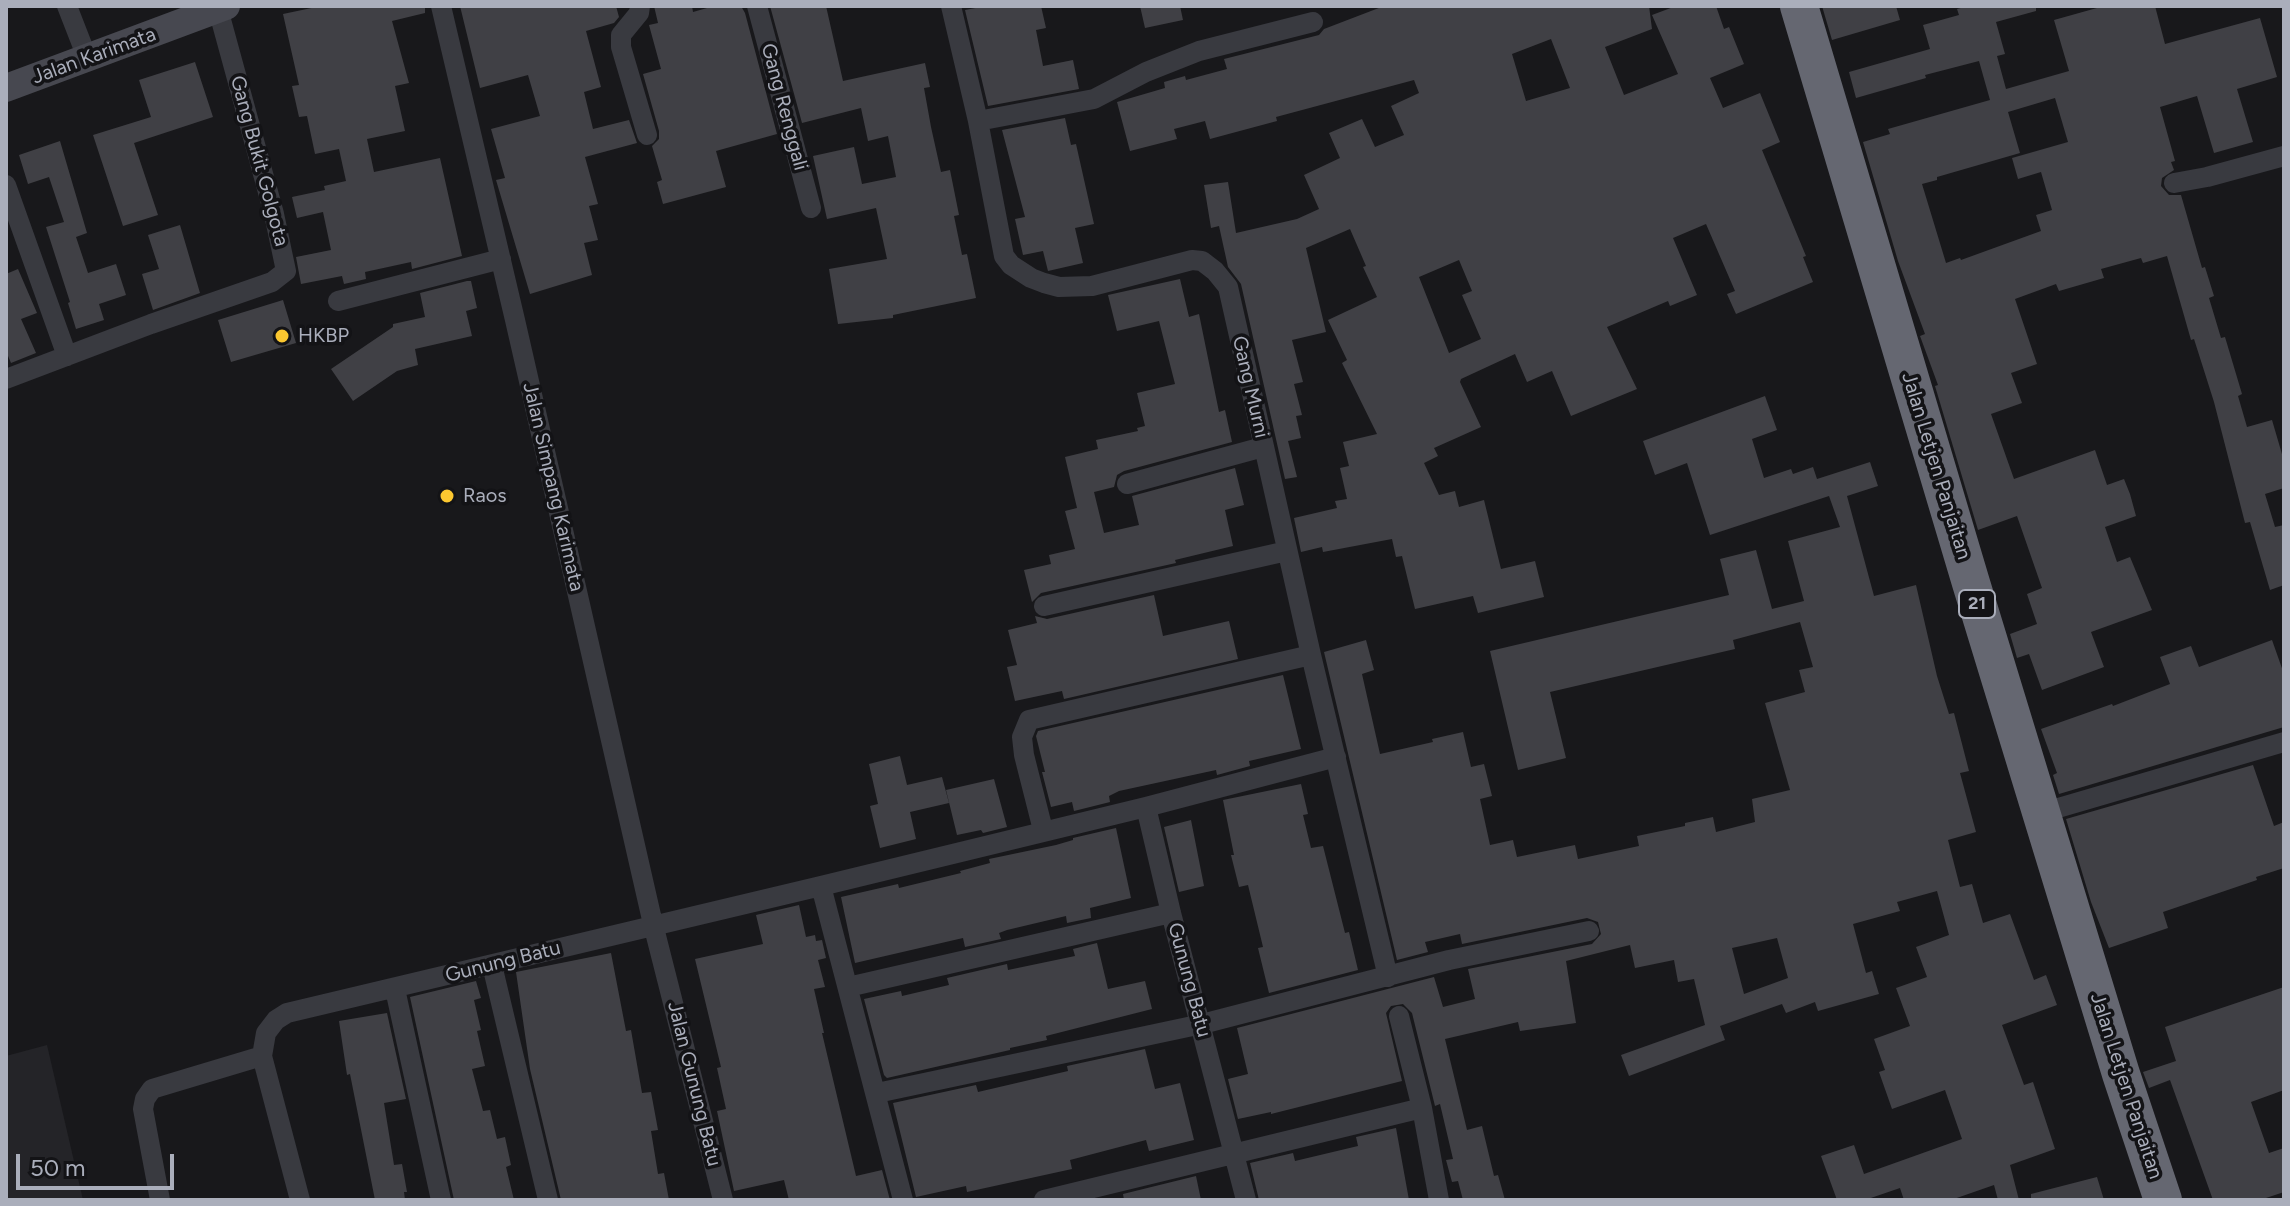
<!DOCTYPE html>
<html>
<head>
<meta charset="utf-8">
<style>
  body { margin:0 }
  #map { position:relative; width:2290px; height:1206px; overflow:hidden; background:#18181b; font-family:Figtree,sans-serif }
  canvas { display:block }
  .frame { position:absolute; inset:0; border:8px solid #aaaebb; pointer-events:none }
  .scale { position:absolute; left:16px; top:1154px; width:158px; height:36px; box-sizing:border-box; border:4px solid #aaaebb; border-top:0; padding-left:10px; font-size:24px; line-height:28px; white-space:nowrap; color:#aaaebb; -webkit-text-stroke:6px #131316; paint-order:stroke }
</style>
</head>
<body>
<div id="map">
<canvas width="2290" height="1206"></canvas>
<div class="frame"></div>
<div class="scale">50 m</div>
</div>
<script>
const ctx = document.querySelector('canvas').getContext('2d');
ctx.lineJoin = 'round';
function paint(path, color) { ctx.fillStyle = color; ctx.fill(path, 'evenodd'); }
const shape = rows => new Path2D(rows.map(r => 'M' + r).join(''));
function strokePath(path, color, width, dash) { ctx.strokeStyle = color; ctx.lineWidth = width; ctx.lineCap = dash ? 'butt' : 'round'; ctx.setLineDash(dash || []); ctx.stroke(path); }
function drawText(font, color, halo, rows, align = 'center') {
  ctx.font = font + ' Figtree,sans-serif'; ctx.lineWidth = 7; ctx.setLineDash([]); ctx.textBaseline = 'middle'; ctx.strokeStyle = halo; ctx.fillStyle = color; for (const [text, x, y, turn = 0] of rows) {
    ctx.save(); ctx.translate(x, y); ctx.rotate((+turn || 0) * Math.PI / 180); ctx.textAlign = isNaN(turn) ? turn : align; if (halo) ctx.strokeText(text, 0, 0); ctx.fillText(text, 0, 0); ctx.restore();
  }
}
paint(shape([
  [47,1045,83,1200,6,1200,6,1056]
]), '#242428');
paint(shape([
  [321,6,425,6,425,13,392,21,409,83,395,86,405,131,367,139,374,172,440,158,462,256,412,269,411,262,365,272,366,279,344,284,342,276,301,284,296,257,331,250,323,212,297,218,292,197,325,190,324,186,346,181,339,149,315,154,307,116,299,117,292,86,299,85,283,14],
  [460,6,616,6,619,17,614,23,586,31,601,87,584,92,593,129,629,120,637,143,585,157,598,204,589,206,598,240,584,243,592,275,530,294,496,180,505,178,491,129,540,116,528,75,480,88],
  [654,6,692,6,693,12,714,6,741,6,745,13,777,134,716,151,726,187,663,204,657,182,662,180,652,146,659,139,659,131,643,74,661,69,649,25,658,23],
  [770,6,826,6,843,81,925,63,930,87,924,88,931,127,941,172,950,170,959,215,954,216,962,255,967,254,976,298,893,315,893,318,838,324,829,269,887,259,876,208,827,219,813,156,854,147,862,184,896,177,888,136,868,141,861,108,802,123],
  [986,6,1041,6,1046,28,1036,30,1043,66,1073,60,1079,89,988,106,965,10],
  [1140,6,1180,6,1183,20,1145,28],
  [1384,6,1649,6,1652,29,1605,47,1624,95,1678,74,1652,15,1676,6,1716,6,1724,29,1729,27,1744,64,1710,78,1723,108,1760,93,1780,142,1762,150,1806,256,1803,257,1813,282,1736,314,1727,294,1735,291,1706,224,1673,238,1697,295,1670,306,1668,301,1607,327,1637,389,1571,416,1552,371,1527,382,1515,354,1461,379,1460,382,1481,427,1434,448,1438,456,1424,463,1439,495,1455,491,1459,507,1484,500,1501,569,1535,561,1544,597,1478,613,1473,596,1415,609,1402,556,1396,557,1392,539,1323,552,1322,547,1301,552,1294,518,1337,508,1335,501,1347,499,1340,468,1349,466,1343,442,1377,434,1342,363,1347,360,1328,320,1377,297,1363,267,1366,266,1350,229,1306,248,1326,332,1292,340,1303,382,1294,384,1302,415,1296,416,1301,438,1288,441,1297,477,1285,479,1241,284,1228,267,1219,226,1211,228,1204,185,1228,182,1236,233,1297,219,1319,209,1304,175,1340,158,1329,133,1362,119,1375,147,1404,135,1391,106,1419,93,1414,80,1276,117,1277,121,1210,139,1205,121,1174,129,1177,139,1130,151,1117,102,1165,88,1164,82,1185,76,1186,80,1227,69,1224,59,1319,35,1324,29],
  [1551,39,1570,88,1526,101,1512,54],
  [1459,260,1472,291,1462,295,1481,339,1449,353,1419,277],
  [1822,6,1896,6,1900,20,1832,40],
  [1968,6,2036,6,2036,11,1996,22,2005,54,1997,56,2006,89,2069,71,2054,20,2104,6,2155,6,2165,44,2260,18,2277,77,2237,89,2253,142,2214,153,2197,96,2160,107,2175,161,2171,162,2174,170,2162,178,2161,186,2169,195,2181,195,2202,268,2205,267,2214,296,2209,298,2221,338,2225,337,2242,394,2238,396,2247,427,2272,420,2284,461,2284,488,2265,494,2275,527,2284,525,2284,585,2270,590,2250,522,2245,523,2214,402,2194,339,2191,340,2167,256,2143,263,2141,258,2101,269,2104,278,2059,291,2056,284,2015,299,2037,364,2011,373,2022,403,1991,414,2014,479,2095,450,2107,485,2124,479,2130,494,2136,516,2105,527,2117,562,2130,557,2152,610,2091,632,2104,667,2042,690,2029,654,2017,658,2010,634,2037,624,2027,594,2042,588,2017,516,1978,530,1935,386,1938,385,1920,336,1925,334,1898,261,1863,142,1890,134,1888,129,1990,100,1979,61,1925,75,1926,78,1856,98,1849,72,1930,49,1923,25,1959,15,1957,9],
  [2055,98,2068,142,2012,158,2018,179,2041,172,2052,210,2036,215,2041,231,1961,260,1960,258,1946,263,1922,184,1937,180,1937,177,2020,153,2008,112],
  [195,62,213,117,134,143,158,215,123,226,93,135,151,117,139,80],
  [1065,118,1071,145,1076,144,1094,224,1075,228,1083,263,1048,271,1043,251,1023,255,1015,219,1025,217,1002,130],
  [60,141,87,233,76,237,88,273,116,264,126,295,99,304,104,320,76,329,68,303,70,302,46,227,64,222,49,177,28,184,19,155],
  [180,225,200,293,153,310,142,274,159,269,148,235],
  [18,269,37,313,21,319,36,353,11,363,6,351,6,274],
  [1180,279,1189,317,1199,314,1219,412,1225,410,1232,442,1124,471,1117,475,1114,487,1094,492,1104,533,1139,525,1132,496,1235,468,1244,505,1225,510,1233,546,1175,560,1176,563,1041,593,1032,602,1024,570,1051,564,1049,555,1075,549,1065,511,1077,508,1065,457,1098,449,1096,440,1138,431,1137,428,1145,426,1137,393,1175,384,1159,321,1117,331,1108,295],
  [467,281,471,281,477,308,466,311,472,336,415,349,418,365,397,371,353,401,331,369,393,327,393,324,425,317,420,293],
  [283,300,296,343,231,362,218,320],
  [1765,396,1777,430,1752,439,1764,478,1791,469,1793,474,1813,467,1817,479,1870,462,1878,486,1847,496,1874,596,1916,585,1937,676,1949,714,1954,713,1969,771,1960,773,1976,832,1948,840,1960,887,1972,884,1983,923,2010,914,2034,980,2046,975,2057,1005,2002,1025,2024,1085,2033,1082,2055,1149,2010,1165,2019,1200,1998,1200,1994,1185,1951,1200,1904,1200,1900,1188,1865,1200,1837,1200,1821,1156,1854,1145,1864,1174,1962,1139,1945,1090,1892,1109,1879,1072,1885,1070,1874,1039,1910,1026,1896,988,1927,977,1916,947,1949,935,1937,891,1897,902,1900,911,1853,924,1866,973,1872,971,1879,994,1818,1011,1815,1002,1786,1013,1782,1004,1720,1026,1725,1040,1629,1076,1621,1055,1705,1025,1694,979,1678,982,1674,960,1635,968,1630,945,1566,961,1576,1023,1520,1031,1518,1022,1445,1039,1467,1130,1482,1126,1494,1176,1498,1175,1505,1200,1463,1200,1458,1181,1452,1182,1446,1160,1453,1159,1440,1104,1435,1106,1412,1013,1403,1004,1391,1006,1386,1013,1402,1081,1271,1114,1271,1112,1238,1119,1228,1079,1248,1074,1237,1028,1434,977,1443,1007,1475,999,1468,969,1592,944,1601,934,1598,922,1587,918,1462,944,1460,934,1425,942,1428,952,1397,960,1324,652,1366,640,1374,670,1362,674,1380,754,1433,742,1432,739,1463,732,1471,767,1484,764,1492,796,1480,799,1490,845,1513,840,1517,857,1575,845,1578,859,1639,846,1637,836,1685,826,1685,823,1713,817,1716,832,1755,822,1752,799,1790,790,1765,703,1805,692,1799,670,1813,667,1800,622,1733,640,1735,649,1550,692,1566,758,1518,770,1490,651,1729,595,1720,559,1756,550,1772,609,1804,601,1788,541,1840,527,1829,496,1710,535,1687,463,1655,475,1643,441],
  [1777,938,1788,978,1744,994,1732,948],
  [1154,595,1163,636,1229,621,1238,659,1064,699,1062,691,1015,701,1007,667,1017,665,1008,630,1037,623,1035,616,1047,619],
  [2272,640,2284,674,2284,727,2059,794,2053,775,2057,773,2041,729,2112,704,2113,706,2170,684,2160,657,2191,646,2199,667],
  [1283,675,1301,749,1249,761,1250,766,1217,775,1216,770,1119,791,1109,796,1110,802,1074,811,1072,802,1051,807,1042,772,1045,772,1036,736,1038,731],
  [900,756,907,785,942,777,949,803,910,812,916,839,880,848,870,806,878,804,869,764],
  [2253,765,2274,826,2284,822,2284,868,2256,877,2257,880,2163,912,2168,928,2109,948,2091,902,2066,819],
  [994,779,1007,827,983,833,981,830,957,835,946,790],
  [1301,784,1308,814,1303,815,1311,848,1323,846,1345,933,1349,932,1358,970,1269,993,1258,948,1263,947,1248,885,1239,887,1231,855,1234,855,1223,800],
  [1191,820,1204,886,1179,892,1164,827],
  [1116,828,1131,898,1090,908,1091,918,1067,923,1066,916,1007,930,999,933,1001,939,965,947,963,938,855,963,841,897,898,884,899,888,961,873,960,871,990,863,989,859,1056,845,1073,840,1073,838],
  [799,905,806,937,815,935,816,941,822,940,826,958,818,960,825,987,814,989,824,1033,822,1033,856,1176,882,1170,890,1200,789,1200,784,1180,734,1191,717,1111,726,1109,717,1068,721,1067,695,959,763,944,756,915],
  [1097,943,1108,989,1145,981,1152,1009,1046,1036,1047,1040,1010,1048,1010,1050,887,1078,884,1075,864,999,901,991,902,996,949,985,947,978,1007,964,1008,970,1075,956,1073,949],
  [611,953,626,1031,631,1030,642,1093,651,1092,658,1130,651,1131,658,1174,664,1173,669,1200,561,1200,530,1069,516,972],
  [476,981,481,998,474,1000,481,1030,477,1031,485,1066,472,1069,483,1111,490,1110,497,1139,505,1137,511,1165,506,1167,514,1200,454,1200,410,997],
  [2284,987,2284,1090,2251,1102,2269,1153,2284,1148,2284,1192,2260,1200,2213,1200,2170,1080,2149,1088,2143,1072,2176,1061,2165,1027],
  [387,1013,406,1099,384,1103,394,1165,402,1164,407,1192,404,1192,405,1200,375,1200,350,1074,347,1075,339,1021],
  [1145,1049,1155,1089,1180,1083,1194,1140,1149,1151,1146,1140,1070,1160,1072,1169,967,1192,966,1186,916,1197,893,1103,976,1085,978,1092,1068,1071,1067,1066],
  [1396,1128,1409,1200,1259,1200,1250,1163,1293,1153,1295,1161,1358,1146,1356,1137],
  [1196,1176,1201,1200,1124,1200,1123,1194],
  [2097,1177,2104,1200,2031,1200,2031,1194]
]), '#404045');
strokePath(shape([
  [67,6,88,60],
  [441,6,515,320,653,924,723,1200],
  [640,6,639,13,621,35,621,47,647,135],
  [757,6,811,208],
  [951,6,978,121,1004,256,1011,265,1031,278,1044,283,1059,287,1092,286,1192,260,1202,261,1215,271,1228,287,1311,655,1388,977],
  [978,121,1094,99,1146,72,1199,51,1313,22],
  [2174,183,2207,177,2284,156],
  [6,185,67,356],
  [338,301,501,259],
  [6,379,151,324,272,282,286,271,274,214,218,9],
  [1127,484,1263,447],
  [1044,606,1287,551],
  [1146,807,1171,913,1246,1200],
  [2041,813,2284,742],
  [1043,830,1024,755,1022,737,1029,720,1311,655],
  [821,886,903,1200],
  [492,965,548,1200],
  [848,987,1171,913],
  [395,989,441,1200],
  [1399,1016,1422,1108,1439,1200],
  [877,1093,1202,1024,1449,960,1589,931],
  [160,1200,143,1109,145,1099,152,1089,262,1056],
  [300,1200,262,1056,266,1033,276,1020,287,1013,821,886,1146,807,1336,757],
  [1044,1200,1422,1108]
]), '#393a40', 20);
strokePath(shape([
  [6,88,226,6]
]), '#474850', 28);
strokePath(shape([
  [1799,6,1971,583,2121,1074,2163,1200]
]), '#656771', 38);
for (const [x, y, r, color] of [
  [282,336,8,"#fbc730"],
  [447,496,8,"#fbc730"]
]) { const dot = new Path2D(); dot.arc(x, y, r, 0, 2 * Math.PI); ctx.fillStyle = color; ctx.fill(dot); strokePath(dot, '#131316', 3); }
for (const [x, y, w] of [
  [1977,604,36]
]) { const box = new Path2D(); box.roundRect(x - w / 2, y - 14, w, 28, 6); ctx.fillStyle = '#131316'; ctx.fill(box); strokePath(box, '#aaaebb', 2); }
drawText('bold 18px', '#aaaebb', null, [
  ["21",1977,604]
]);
drawText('20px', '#aaaebb', '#131316', [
  ["Jalan Karimata",94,56,-20],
  ["Gang Renggali",784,107,75],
  ["Gang Bukit Golgota",259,161,75],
  ["Gang Murni",1250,387,77],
  ["Jalan Letjen Panjaitan",1936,466,73],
  ["Jalan Simpang Karimata",553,487,77],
  ["Gunung Batu",503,962,-14],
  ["Gunung Batu",1189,980,75],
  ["Jalan Gunung Batu",694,1084,76],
  ["Jalan Letjen Panjaitan",2126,1086,72]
]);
drawText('20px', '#aaaebb', '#131316', [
  ["HKBP",298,336],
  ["Raos",463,496]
], 'left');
</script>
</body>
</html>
